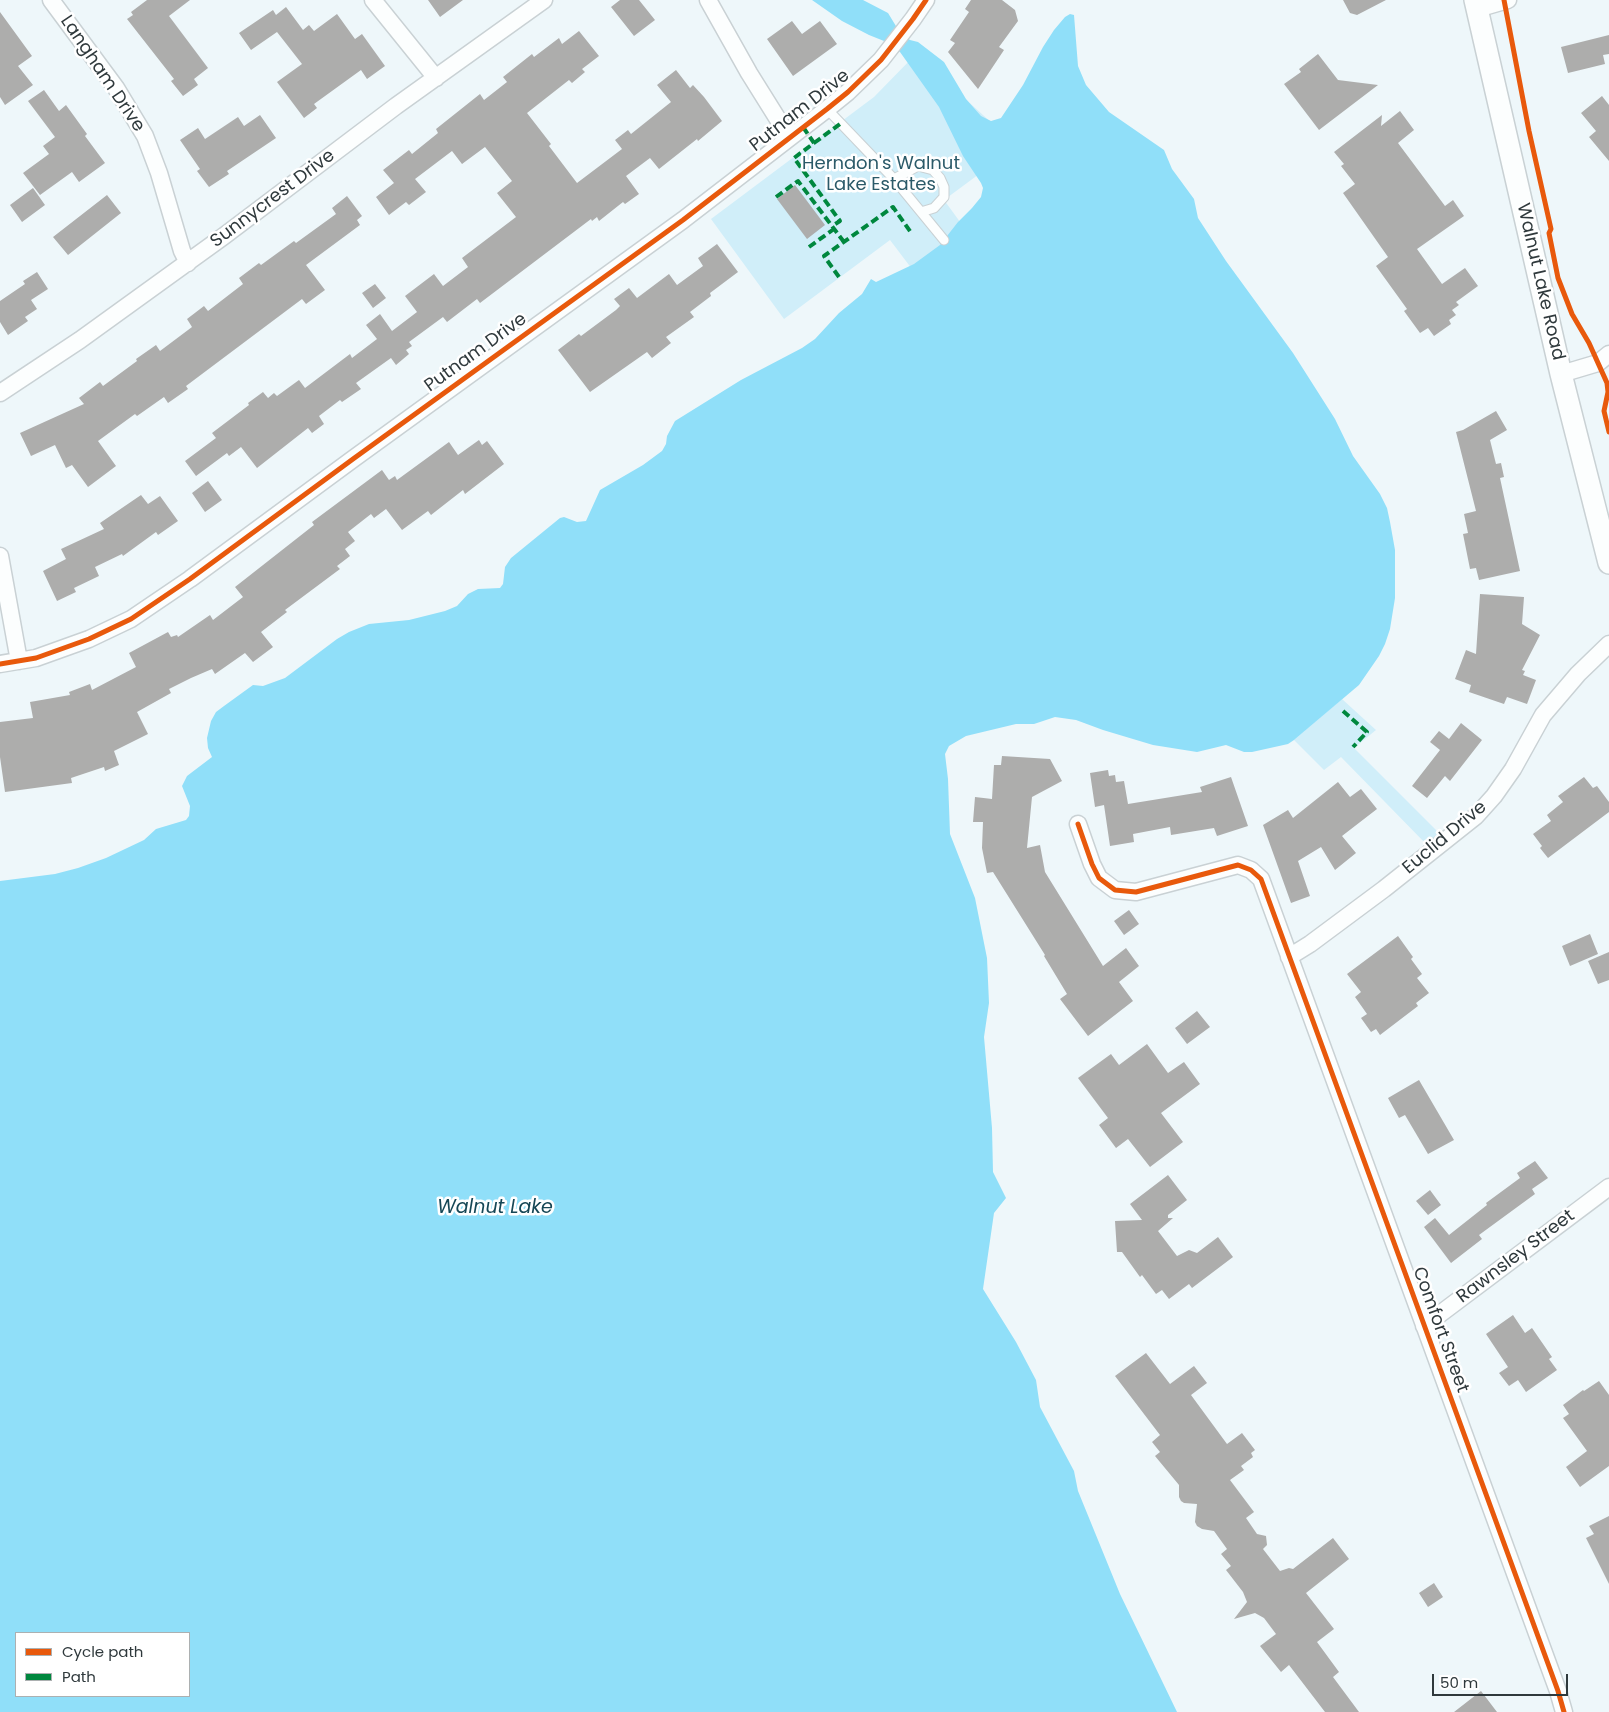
<!DOCTYPE html>
<html>
<head>
<meta charset="utf-8">
<style>
  body { margin:0 }
  #map { position:relative; width:1609px; height:1712px; overflow:hidden; background:#eef7fa; font-family:Poppins,sans-serif }
  canvas { display:block }
  .legend { position:absolute; left:15px; top:1632px; width:175px; height:65px; box-sizing:border-box; background:#fff; border:1px solid #acb0b1; margin:0; padding:6px 9px; list-style:none; font-size:15px; color:#2f393c }
  .legend li { display:flex; align-items:center; gap:10px; height:25px }
  .legend b { width:25px; border:1px solid #acb0b1 }
  .scale { position:absolute; left:1432px; top:1674px; width:136px; height:22px; box-sizing:border-box; border:2px solid #2f393c; border-top:0; padding-left:6px; font-size:15px; line-height:18px; white-space:nowrap; color:#2f393c; -webkit-text-stroke:4px #fff; paint-order:stroke }
</style>
</head>
<body>
<div id="map">
<canvas width="1609" height="1712"></canvas>
<ul class="legend">
<li><b style="height:6px;background:#e8590c"></b>Cycle path</li>
<li><b style="height:6px;background:#00873e"></b>Path</li>
</ul>
<div class="scale">50 m</div>
</div>
<script>
const ctx = document.querySelector('canvas').getContext('2d');
ctx.lineJoin = 'round';
function paint(path, color) { ctx.fillStyle = color; ctx.fill(path, 'evenodd'); }
const shape = rows => new Path2D(rows.map(r => 'M' + r).join(''));
function strokePath(path, color, width, dash) { ctx.strokeStyle = color; ctx.lineWidth = width; ctx.lineCap = dash ? 'butt' : 'round'; ctx.setLineDash(dash || []); ctx.stroke(path); }
function drawText(font, color, halo, rows, align = 'center') {
  ctx.font = font + ' Poppins,sans-serif'; ctx.lineWidth = 5; ctx.setLineDash([]); ctx.textBaseline = 'middle'; ctx.strokeStyle = halo; ctx.fillStyle = color; for (const [text, x, y, turn = 0] of rows) {
    ctx.save(); ctx.translate(x, y); ctx.rotate((+turn || 0) * Math.PI / 180); ctx.textAlign = isNaN(turn) ? turn : align; if (halo) ctx.strokeText(text, 0, 0); ctx.fillText(text, 0, 0); ctx.restore();
  }
}
paint(shape([
  [916,54,1017,146,944,200,993,267,940,306,890,240,784,319,711,219,874,97],
  [1342,699,1376,730,1354,748,1441,835,1428,846,1341,757,1324,770,1294,740]
]), '#d0eef9');
paint(shape([
  [812,0,863,0,888,13,899,31,910,40,918,42,944,62,966,99,981,116,991,121,1001,118,1023,85,1043,47,1054,30,1065,17,1070,14,1074,15,1078,66,1086,85,1109,112,1164,150,1172,169,1194,199,1198,218,1226,261,1293,353,1335,419,1353,456,1380,494,1387,508,1390,522,1395,550,1395,598,1390,629,1385,644,1379,656,1359,685,1294,740,1288,744,1252,752,1244,752,1226,745,1197,752,1153,745,1103,730,1076,720,1055,717,1034,724,1016,724,966,736,949,746,945,754,948,779,950,834,975,898,987,958,989,1003,984,1037,992,1128,993,1172,1006,1198,994,1213,983,1289,1016,1342,1036,1380,1040,1407,1074,1471,1078,1491,1120,1594,1177,1712,0,1712,0,881,55,874,78,868,106,858,144,840,156,829,186,820,189,816,190,806,182,786,187,776,212,757,208,748,207,738,211,721,216,712,224,706,253,685,263,686,285,678,337,639,349,632,369,624,409,620,445,611,457,606,468,594,478,589,500,588,503,584,505,567,511,558,560,518,564,517,577,522,586,521,600,490,643,465,662,451,666,444,667,436,675,421,741,380,802,348,815,339,839,313,862,294,871,279,876,282,914,264,940,245,958,222,972,208,981,197,983,188,981,183,963,156,939,107,900,52,889,43,869,35,842,21],
  [16,1633,189,1633,189,1696,16,1696]
]), '#90dff9');
paint(shape([
  [147,0,190,0,169,16,208,68,194,79,198,85,183,96,171,81,174,79,127,19,133,15,131,12],
  [428,0,463,0,440,17],
  [620,0,639,0,655,20,634,36,611,7],
  [971,0,1002,0,1015,10,1018,21,999,47,1004,50,978,89,948,52,955,43,950,40,969,12,965,9],
  [1343,0,1386,0,1357,15,1350,13],
  [286,7,303,30,309,25,314,31,337,14,355,39,362,34,385,66,367,79,361,70,314,104,317,108,304,118,277,82,302,64,277,32,251,50,239,33,273,10,276,15],
  [0,12,32,56,18,66,33,85,5,105,0,97],
  [792,21,802,34,820,21,837,44,793,76,767,39],
  [579,31,599,56,582,69,585,72,572,83,569,80,527,113,551,144,549,146,577,183,622,149,615,140,628,130,631,134,671,102,657,85,676,70,690,88,693,85,704,97,722,121,698,141,697,139,659,169,650,158,626,176,639,194,625,204,623,202,599,221,597,217,592,221,591,219,480,303,477,299,447,322,443,317,409,342,412,346,406,350,409,354,396,365,391,358,356,383,361,389,342,402,340,400,319,416,324,424,312,433,308,428,257,468,241,447,229,456,227,453,196,476,185,461,216,438,212,433,249,405,248,403,263,392,268,398,274,393,277,396,299,380,305,388,350,354,352,358,377,339,366,325,380,314,392,331,417,312,405,296,434,274,443,286,468,267,462,258,516,217,497,193,512,181,485,147,462,164,452,151,415,179,426,192,409,205,406,202,389,215,376,197,394,183,383,170,409,150,412,154,438,133,436,129,480,94,484,100,507,82,503,77,532,54,534,57,559,38,562,44],
  [1609,35,1609,54,1603,55,1605,64,1568,73,1561,47],
  [1318,54,1338,80,1378,85,1319,130,1284,84,1301,72,1299,69],
  [44,90,59,111,66,105,87,134,85,136,105,163,79,182,72,172,40,195,23,173,49,154,43,146,55,137,28,101],
  [1602,96,1609,105,1609,161,1589,137,1596,131,1581,113],
  [1400,111,1414,130,1398,143,1445,206,1453,200,1464,216,1417,249,1442,284,1465,268,1478,286,1456,302,1459,305,1452,310,1456,315,1449,320,1451,324,1434,336,1428,328,1420,333,1404,311,1407,309,1376,266,1388,257,1343,193,1355,184,1341,166,1344,164,1334,152,1382,115,1381,126],
  [260,115,276,138,227,171,229,174,209,187,197,171,200,169,180,140,198,128,205,139,238,117,244,126],
  [795,185,825,225,807,239,777,199],
  [33,188,45,205,22,222,10,205],
  [107,195,121,213,68,255,53,237],
  [347,196,362,216,357,220,360,225,306,265,325,290,306,304,302,299,186,386,188,389,168,403,164,397,137,416,135,414,98,441,116,466,88,487,72,465,66,468,55,445,31,456,20,433,84,404,79,398,100,382,103,386,137,361,136,359,156,345,160,351,192,327,187,319,204,306,208,311,243,284,239,278,259,263,261,265,294,241,296,243,336,214,332,208],
  [717,244,738,272,710,293,711,296,690,312,694,317,666,337,671,343,652,358,647,352,590,392,558,350,579,334,581,336,616,310,620,306,614,299,629,288,637,298,669,274,677,285,703,266,698,258],
  [37,272,48,289,31,300,37,309,25,317,28,321,8,335,0,322,0,301,25,284,23,281],
  [375,284,386,298,373,308,362,293],
  [1496,411,1507,430,1490,440,1496,464,1501,463,1504,477,1500,478,1520,571,1479,580,1476,568,1470,569,1463,534,1468,533,1464,514,1476,511,1456,432,1463,430],
  [479,440,482,445,487,441,504,464,465,494,463,490,431,515,428,511,402,530,386,509,374,518,371,514,348,532,355,541,345,549,350,556,337,566,340,569,285,610,287,612,261,632,273,647,253,662,245,653,215,674,212,669,191,678,169,689,171,693,137,712,148,734,114,751,119,765,105,771,104,767,71,778,72,783,5,792,0,757,0,722,33,718,30,702,70,695,69,692,90,684,92,690,136,667,129,653,168,632,171,637,177,635,178,637,210,615,213,620,243,597,235,587,314,525,312,522,382,470,389,480,395,476,397,480,449,442,458,455],
  [208,481,222,500,205,512,192,493],
  [141,495,148,504,160,496,178,521,158,535,156,532,123,556,122,554,95,567,99,576,74,588,76,592,57,601,43,571,66,559,61,549,104,529,100,523],
  [1480,594,1524,597,1522,624,1540,635,1522,670,1525,671,1523,675,1536,680,1527,704,1507,697,1504,704,1469,692,1471,685,1455,679,1466,650,1476,654],
  [1461,723,1482,740,1450,781,1445,776,1427,798,1412,786,1440,750,1430,742,1439,731,1449,739],
  [1002,756,1050,759,1062,781,1032,797,1027,848,1040,845,1045,872,1103,966,1126,948,1139,966,1119,982,1133,1001,1088,1036,1060,999,1067,994,1044,956,1045,955,993,872,987,873,982,848,983,822,973,822,975,797,992,799,994,765,1001,765],
  [1108,770,1109,776,1115,775,1116,782,1124,781,1128,804,1202,792,1200,787,1231,777,1248,826,1217,836,1214,828,1171,835,1170,827,1133,834,1134,842,1110,846,1104,805,1095,807,1090,773],
  [1584,777,1593,788,1597,786,1609,802,1609,812,1548,858,1540,848,1542,846,1533,834,1551,821,1547,815,1563,802,1558,796],
  [1338,782,1350,797,1361,789,1377,809,1342,836,1356,853,1335,870,1321,847,1298,861,1310,896,1291,903,1263,825,1288,810,1293,818],
  [1129,910,1139,924,1124,935,1114,921],
  [1590,934,1598,954,1570,966,1562,946],
  [1398,936,1413,957,1411,959,1422,974,1417,978,1429,993,1416,1003,1418,1006,1380,1035,1376,1029,1371,1032,1361,1018,1367,1014,1355,997,1361,992,1347,974],
  [1609,952,1609,980,1598,984,1588,961],
  [1197,1011,1210,1027,1187,1044,1175,1028],
  [1147,1044,1168,1073,1184,1062,1200,1084,1161,1113,1183,1142,1150,1167,1128,1139,1116,1148,1099,1125,1108,1118,1078,1078,1111,1054,1119,1065],
  [1419,1080,1454,1140,1428,1154,1405,1115,1399,1118,1388,1098],
  [1535,1161,1548,1178,1532,1189,1535,1194,1479,1235,1482,1239,1451,1263,1424,1227,1435,1218,1449,1235,1487,1205,1486,1203,1520,1178,1517,1173],
  [1168,1175,1187,1200,1168,1215,1168,1218,1173,1218,1158,1231,1177,1256,1189,1250,1197,1253,1218,1237,1233,1257,1192,1288,1189,1284,1169,1299,1162,1290,1156,1294,1142,1275,1140,1277,1122,1252,1117,1252,1115,1221,1142,1220,1130,1204],
  [1430,1190,1441,1205,1428,1215,1416,1201],
  [1513,1315,1525,1333,1532,1328,1552,1357,1549,1359,1557,1370,1526,1392,1518,1380,1509,1386,1499,1373,1508,1367,1486,1334],
  [1146,1353,1170,1384,1194,1366,1207,1383,1191,1395,1227,1444,1242,1433,1255,1450,1251,1453,1253,1457,1241,1466,1244,1470,1230,1480,1254,1512,1246,1518,1257,1534,1266,1536,1267,1545,1263,1549,1280,1571,1289,1568,1293,1569,1333,1538,1349,1559,1306,1593,1334,1629,1317,1642,1339,1672,1333,1677,1359,1712,1325,1712,1289,1665,1281,1672,1260,1646,1276,1634,1264,1618,1255,1613,1234,1619,1247,1602,1243,1592,1226,1570,1231,1566,1221,1554,1227,1549,1214,1531,1202,1529,1197,1526,1195,1522,1197,1504,1184,1503,1181,1501,1179,1497,1179,1485,1155,1456,1160,1452,1152,1442,1160,1435,1115,1376],
  [1599,1381,1609,1395,1609,1466,1580,1487,1566,1467,1587,1451,1563,1418,1569,1414,1563,1405,1583,1390,1584,1391],
  [1609,1516,1609,1584,1586,1538,1594,1534,1589,1526],
  [1434,1583,1443,1597,1428,1607,1419,1593],
  [1481,1691,1497,1712,1454,1712]
]), '#adadac');
const service = shape([
  [827,109,894,179,944,240],
  [894,179,918,166,933,170,940,178,944,187,944,197,934,208,921,212]
]);
const minor = shape([
  [51,0,116,88,145,136,159,173,182,251,188,263],
  [373,0,436,78],
  [708,0,749,73,789,137],
  [1477,9,1508,0],
  [1561,374,1598,363,1609,354],
  [0,393,80,340,224,236,396,106,544,0],
  [0,556,19,661],
  [0,664,36,658,89,639,131,619,190,579,353,459,683,220,827,109,848,92,881,60,913,19,926,0],
  [1078,824,1092,864,1099,878,1115,890,1136,892,1238,865,1251,870,1261,879,1558,1691,1564,1712],
  [1289,957,1310,944,1384,889,1476,816,1494,796,1513,769,1543,715,1578,674,1609,644],
  [1424,1326,1609,1187]
]);
const tertiary = shape([
  [1475,0,1561,374,1609,563]
]);
strokePath(service, '#c9d1d4', 11);
strokePath(minor, '#c9d1d4', 19);
strokePath(tertiary, '#c9d1d4', 24);
strokePath(service, '#fcfefe', 9);
strokePath(minor, '#fcfefe', 16);
strokePath(tertiary, '#fcfefe', 21);
strokePath(shape([
  [803,127,814,143,794,158,840,221,832,226],
  [814,143,840,124],
  [776,197,798,181,844,242],
  [809,247,834,229],
  [839,277,824,256,893,207,912,234],
  [1343,711,1367,732,1353,747]
]), '#00873e', 4, [8, 4]);
strokePath(shape([
  [1504,0,1529,131,1551,229,1549,233,1558,278,1572,314,1589,343,1607,383,1608,392,1604,411,1609,432],
  [0,664,36,658,89,639,131,619,190,579,353,459,683,220,827,109,848,92,881,60,913,19,926,0],
  [1078,824,1092,864,1099,878,1115,890,1136,892,1238,865,1251,870,1261,879,1558,1691,1564,1712]
]), '#e8590c', 5);
drawText('18px', '#2f393c', '#fff', [
  ["Langham Drive",102,74,56],
  ["Putnam Drive",800,111,-38],
  ["Sunnycrest Drive",273,199,-37],
  ["Walnut Lake Road",1540,282,77],
  ["Putnam Drive",476,353,-36],
  ["Euclid Drive",1445,838,-40],
  ["Rawnsley Street",1516,1257,-37],
  ["Comfort Street",1440,1330,70]
]);
drawText('18px', '#2b5a69', '#fff', [
  ["Herndon's Walnut",881,164],
  ["Lake Estates",881,185]
]);
drawText('italic 19px', '#164756', '#fff', [
  ["Walnut Lake",495,1208]
]);
</script>
</body>
</html>
